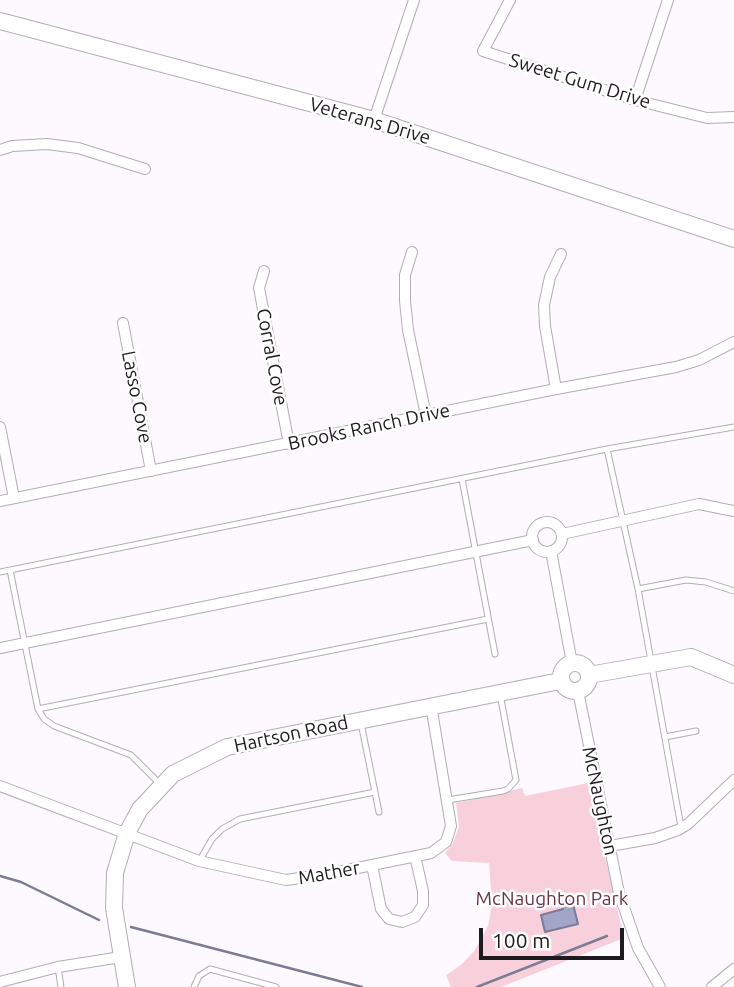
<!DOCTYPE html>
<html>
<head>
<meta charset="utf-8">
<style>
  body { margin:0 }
  #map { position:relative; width:734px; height:987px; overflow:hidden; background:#fef9fe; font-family:Ubuntu,sans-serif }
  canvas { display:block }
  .scale { position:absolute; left:479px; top:928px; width:145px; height:32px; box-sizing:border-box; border:4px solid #1c1a1c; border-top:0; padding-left:9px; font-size:21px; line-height:24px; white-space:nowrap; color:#1c1a1c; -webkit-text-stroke:5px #fff; paint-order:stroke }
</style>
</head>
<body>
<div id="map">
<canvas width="734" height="987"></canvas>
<div class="scale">100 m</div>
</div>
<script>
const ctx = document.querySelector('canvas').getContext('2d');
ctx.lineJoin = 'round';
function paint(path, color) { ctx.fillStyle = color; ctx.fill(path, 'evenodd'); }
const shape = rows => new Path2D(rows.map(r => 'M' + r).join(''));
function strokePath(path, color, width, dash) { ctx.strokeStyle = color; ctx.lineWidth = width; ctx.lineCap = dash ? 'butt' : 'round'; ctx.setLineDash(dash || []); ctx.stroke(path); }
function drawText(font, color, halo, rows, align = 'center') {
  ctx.font = font + ' Ubuntu,sans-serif'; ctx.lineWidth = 5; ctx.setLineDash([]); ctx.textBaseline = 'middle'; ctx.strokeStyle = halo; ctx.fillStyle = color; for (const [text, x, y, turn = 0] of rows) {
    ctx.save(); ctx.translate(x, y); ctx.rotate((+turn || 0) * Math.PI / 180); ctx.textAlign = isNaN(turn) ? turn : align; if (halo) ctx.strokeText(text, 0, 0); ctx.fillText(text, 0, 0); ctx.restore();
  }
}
paint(shape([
  [588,783,624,938,501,987,451,987,446,975,462,964,475,950,488,926,492,904,489,863,452,861,445,853,453,843,459,826,456,803,522,788,525,796]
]), '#f8d0db');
const water = shape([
  [572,900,578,924,545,932,541,915,563,909,562,903,572,900]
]);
paint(water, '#a2a4c8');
strokePath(water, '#7a7b94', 2);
strokePath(shape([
  [0,876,21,882,99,920],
  [131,927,362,987],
  [477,987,607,936]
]), '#7a7b94', 2.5);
const lane = shape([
  [607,449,638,589,681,827],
  [462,479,495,654],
  [10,570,38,709,44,719,54,726,131,755,161,785],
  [0,572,607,449,734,427],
  [638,589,686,580,706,582,734,591],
  [38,709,488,619],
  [361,723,379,812],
  [665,737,696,731],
  [448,800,503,791,508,789,516,780,500,694],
  [200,860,212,839,222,829,240,819,375,792],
  [58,967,61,987],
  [194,987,199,976,210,969,276,987]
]);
const street = shape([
  [510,0,483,51,635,100,707,118,734,117],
  [635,100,668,0],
  [374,120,414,0],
  [0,150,12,146,47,144,78,148,145,169],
  [412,252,405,275,405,301,408,330,426,415],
  [264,271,259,288,289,444],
  [123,323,151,471],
  [556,389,545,326,544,305,550,277,561,254],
  [0,427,14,498],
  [0,501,556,389,676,367,699,360,734,342],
  '532 537a15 15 0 1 1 30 0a15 15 0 1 1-30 0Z',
  [562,534,699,504,734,511],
  [551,551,572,663],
  [0,648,533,540],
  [578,691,619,893,638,948,660,987],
  [0,786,199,861,286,880,328,874,431,853,446,842,451,826,431,705],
  [610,846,655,838,678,830,688,824,734,780],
  [372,865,381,909,389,919,402,922,415,917,423,905,423,891,415,856],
  [0,982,58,967,121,957],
  [712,987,734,969]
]);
const secondary = shape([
  [0,21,374,120,734,239],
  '561 677a14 14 0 1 1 28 0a14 14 0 1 1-28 0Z',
  [589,675,691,657,734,675],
  [127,987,114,908,115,873,127,833,140,809,173,774,227,747,560,681]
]);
strokePath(lane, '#b1adb2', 7);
strokePath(street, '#b1adb2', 12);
strokePath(secondary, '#b1adb2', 18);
strokePath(lane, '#fff', 5);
strokePath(street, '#fff', 10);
strokePath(secondary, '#fff', 16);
drawText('19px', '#1c1a1c', '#fff', [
  ["Sweet Gum Drive",580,81,17],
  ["Veterans Drive",370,121,16],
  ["Corral Cove",272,357,79],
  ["Lasso Cove",137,397,79],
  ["Brooks Ranch Drive",369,427,-12],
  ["Hartson Road",291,734,-12],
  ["McNaughton",600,801,78],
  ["Mather",329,873,-10]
]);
drawText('19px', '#6b3346', '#fff', [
  ["McNaughton Park",552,899]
]);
</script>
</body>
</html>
